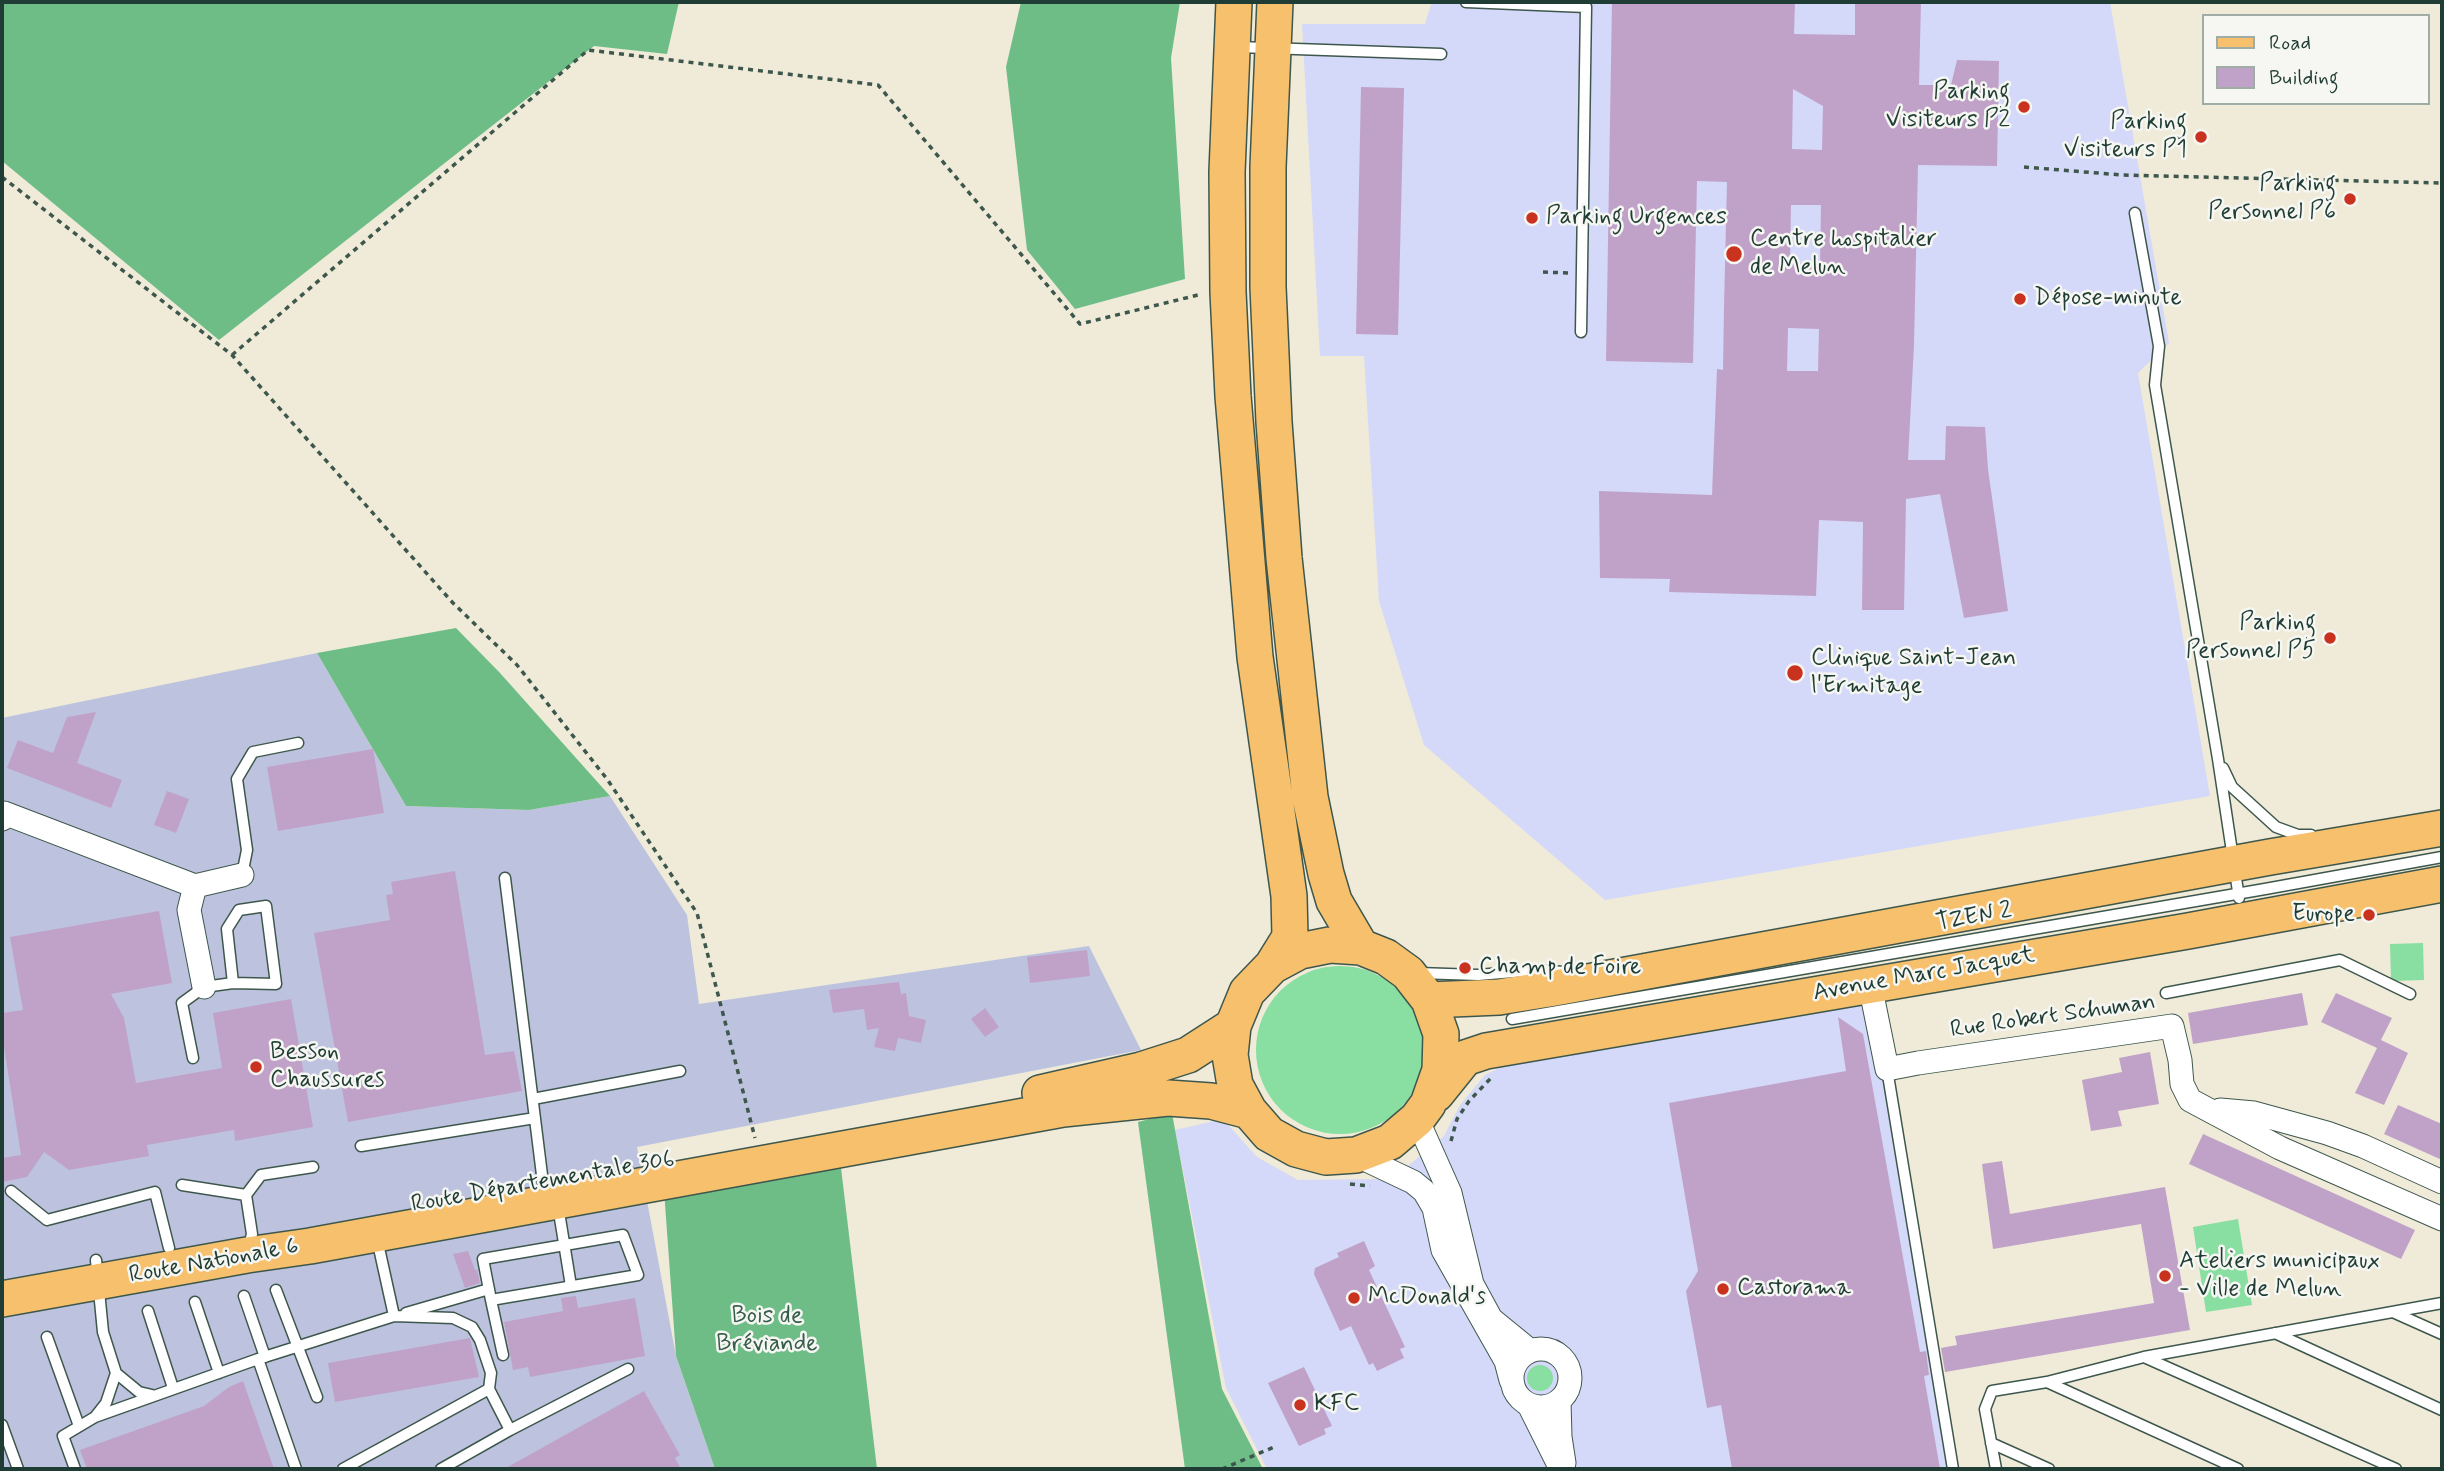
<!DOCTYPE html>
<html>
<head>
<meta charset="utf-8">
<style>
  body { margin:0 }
  #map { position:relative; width:2444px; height:1471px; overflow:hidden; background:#efebd8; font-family:Mynerve,sans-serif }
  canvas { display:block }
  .frame { position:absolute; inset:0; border:4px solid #1f3d34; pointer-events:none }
  .legend { position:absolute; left:2202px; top:14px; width:228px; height:91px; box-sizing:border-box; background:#f6f6f2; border:2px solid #a0aca6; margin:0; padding:9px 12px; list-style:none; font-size:21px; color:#1f3d34 }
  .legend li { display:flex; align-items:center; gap:14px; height:35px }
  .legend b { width:35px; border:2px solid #a0aca6 }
</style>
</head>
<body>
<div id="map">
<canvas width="2444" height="1471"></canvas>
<div class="frame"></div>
<ul class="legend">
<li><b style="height:9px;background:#f7c06c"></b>Road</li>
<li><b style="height:19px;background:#c0a2c9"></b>Building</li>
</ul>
</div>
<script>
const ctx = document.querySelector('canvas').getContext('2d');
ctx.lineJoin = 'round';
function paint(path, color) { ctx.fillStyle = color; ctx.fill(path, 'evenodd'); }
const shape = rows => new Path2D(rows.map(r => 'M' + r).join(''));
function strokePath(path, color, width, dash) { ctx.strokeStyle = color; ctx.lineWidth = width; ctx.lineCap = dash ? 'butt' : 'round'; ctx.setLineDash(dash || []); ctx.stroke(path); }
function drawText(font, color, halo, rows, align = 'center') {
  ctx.font = font + ' Mynerve,sans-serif'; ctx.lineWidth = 5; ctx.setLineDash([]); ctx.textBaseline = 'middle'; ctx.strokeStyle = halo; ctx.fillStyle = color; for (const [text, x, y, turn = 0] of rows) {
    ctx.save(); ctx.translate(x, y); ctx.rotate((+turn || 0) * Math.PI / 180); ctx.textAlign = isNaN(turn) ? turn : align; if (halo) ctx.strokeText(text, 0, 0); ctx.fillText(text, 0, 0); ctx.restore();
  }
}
paint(shape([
  [1432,2,2110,2,2169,343,2138,373,2210,796,1605,900,1424,745,1379,601,1364,356,1320,356,1302,24,1425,24],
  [1871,996,1954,1469,1267,1469,1226,1388,1175,1130,1223,1119,1257,1157,1298,1180,1392,1179,1444,1136,1460,1105,1485,1075,1509,1063]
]), '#d4d8f9');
paint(shape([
  [317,653,406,806,529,810,610,796,687,915,699,1004,1089,946,1141,1050,637,1147,676,1356,715,1469,2,1469,2,718]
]), '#bdc3de');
paint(shape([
  [2423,943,2424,980,2391,981,2390,944],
  '1256 1050a84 84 0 1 1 168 0a84 84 0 1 1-168 0Z',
  [2238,1219,2252,1305,2206,1312,2193,1227],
  '1527 1378a13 13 0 1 1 26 0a13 13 0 1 1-26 0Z'
]), '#89dea1');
paint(shape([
  [2,2,679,2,667,54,594,46,219,340,2,161],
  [1021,2,1180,2,1171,58,1185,279,1075,309,1027,250,1006,67],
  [456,628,500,673,610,796,529,810,406,806,317,653],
  [1172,1113,1222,1389,1263,1469,1185,1469,1138,1122],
  [839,1151,877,1469,715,1469,676,1356,664,1190]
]), '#6ebd87');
paint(shape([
  [1612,2,1795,2,1794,34,1855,35,1855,2,1921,2,1919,85,1951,85,1957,60,1999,61,1997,166,1918,165,1914,345,1908,460,1945,460,1946,426,1985,427,1988,469,2008,611,1964,618,1940,494,1906,499,1904,610,1862,610,1863,522,1819,520,1816,596,1669,592,1670,579,1600,578,1599,491,1712,495,1717,369,1723,370,1724,307,1727,182,1697,181,1693,363,1606,361],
  [1793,89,1823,106,1822,150,1792,149],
  [1791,205,1821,205,1820,264,1790,263],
  [1788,328,1819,329,1818,371,1787,371],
  [1361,87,1404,88,1398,335,1356,334],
  [96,712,77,763,122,780,111,808,7,768,18,740,53,753,67,717],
  [373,749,384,813,278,831,267,767],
  [167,791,189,799,176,833,154,825],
  [455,871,485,1055,514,1051,522,1091,348,1122,314,933,390,920,386,895,393,894,391,882],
  [159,911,172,983,111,994,124,1018,136,1083,222,1068,213,1013,291,999,313,1127,235,1141,234,1130,147,1145,149,1156,69,1170,44,1152,27,1177,2,1182,2,1158,21,1155,2,1034,2,1013,23,1010,10,937],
  [1087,950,1090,976,1030,983,1027,957],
  [899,982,901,994,906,993,909,1016,926,1020,921,1043,898,1038,895,1051,874,1047,879,1028,867,1030,864,1009,833,1013,829,990],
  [2302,993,2308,1025,2193,1044,2188,1013],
  [2336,993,2392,1018,2381,1040,2408,1053,2384,1105,2355,1093,2377,1048,2321,1022],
  [985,1008,999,1027,985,1037,971,1019],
  [1838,1017,1863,1034,1920,1352,1926,1351,1929,1375,1924,1376,1940,1469,1732,1469,1721,1405,1707,1408,1687,1297,1686,1291,1698,1271,1669,1103,1846,1071],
  [2150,1052,2159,1104,2118,1111,2122,1126,2091,1131,2082,1080,2122,1072,2119,1058],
  [2398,1105,2442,1124,2442,1160,2384,1134],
  [2203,1134,2415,1230,2401,1259,2189,1164],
  [2002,1161,2010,1214,2165,1187,2190,1330,1945,1372,1941,1348,1957,1345,1955,1336,2154,1303,2141,1224,1993,1249,1982,1164],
  [1364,1241,1375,1266,1369,1270,1405,1347,1400,1349,1404,1358,1377,1371,1373,1363,1369,1365,1351,1326,1340,1331,1314,1274,1315,1268,1339,1257,1337,1253],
  [468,1251,475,1270,477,1270,480,1283,465,1288,453,1254],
  [576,1296,578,1308,635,1298,645,1356,530,1377,528,1367,513,1370,504,1322,563,1311,561,1298],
  [470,1338,479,1377,335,1402,328,1363],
  [1304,1367,1332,1426,1324,1429,1326,1434,1299,1446,1268,1383],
  [243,1381,274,1469,87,1469,80,1450,204,1406,229,1387],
  [644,1391,680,1455,675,1458,681,1469,504,1469]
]), '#c0a2c9');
const lane = shape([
  [1466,2,1586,7,1581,332],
  [1238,47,1441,54],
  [2135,213,2159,346,2155,385,2218,759,2239,898],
  [2223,768,2232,787,2276,827,2298,835,2311,835],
  [242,875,247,850,237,779,253,752,298,743],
  [505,878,543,1183],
  [1418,973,1478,975,1537,970,1563,972],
  [2166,993,2340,960,2410,994],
  [1512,1019,2265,889,2442,857],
  [193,1058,182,1003,204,987,233,983,276,984,266,906,239,910,227,929,233,983],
  [1887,1069,1953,1469],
  [533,1099,680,1071],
  [361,1146,535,1118],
  [182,1185,246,1195],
  [11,1191,47,1220,155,1192,169,1248],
  [558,1206,571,1286],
  [623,1235,638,1275,491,1300,483,1259,623,1235],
  [248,1250,252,1234,246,1195,261,1175,313,1167],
  [96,1260,103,1332,116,1373,139,1392,152,1395],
  [276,1290,317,1397],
  [244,1296,265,1357],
  [491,1300,503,1355],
  [195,1302,219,1373],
  [148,1311,173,1388],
  [406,1313,489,1289],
  [2395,1313,2442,1334],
  [394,1316,453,1318,472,1327,480,1340,491,1373,489,1389],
  [2275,1333,2442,1410],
  [47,1337,79,1426],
  [2144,1357,2396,1469],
  [258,1359,296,1469],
  [2047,1382,2238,1469],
  [95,1417,258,1359,394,1316,377,1239],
  [2,1425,18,1469],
  [510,1430,628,1369],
  [1991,1443,2049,1469],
  [75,1469,63,1436,95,1417,106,1403,116,1373],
  [343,1469,489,1389,510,1430,441,1469],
  [1996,1469,1985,1409,1992,1391,2047,1382,2144,1357,2442,1303]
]);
const street = shape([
  [2,819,4,813,195,886],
  [1870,985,1887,1069,1918,1063,2172,1026,2180,1060,2182,1084,2190,1100,2280,1148,2442,1219],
  [204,987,189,910,195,886,242,875],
  [2220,1110,2254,1113,2327,1133,2363,1146,2442,1182],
  [1417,1119,1450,1193,1472,1284,1491,1319,1529,1350],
  [1356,1155,1413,1182,1424,1191,1434,1208,1443,1250,1506,1361,1511,1380],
  '1512 1378a29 29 0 1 1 58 0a29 29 0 1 1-58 0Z',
  [1559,1401,1560,1437,1564,1463],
  [1529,1405,1561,1469]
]);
const primary = shape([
  [1234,2,1227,172,1228,292,1233,396,1255,657,1289,896,1290,937,1272,966,1247,992,1233,1026,1230,1055,1235,1085,1249,1111,1269,1134,1296,1149,1326,1157,1356,1155,1390,1142,1417,1119,1428,1104,1440,1070,1441,1034,1429,1000,1408,973,1386,957,1361,947,1330,945,1300,951,1272,966],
  [1275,2,1268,167,1268,287,1274,422,1284,558,1310,797,1326,874,1334,901,1361,947],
  [1429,1000,1499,997,1555,988,2270,857,2442,828],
  [1040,1093,1141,1070,1188,1055,1233,1026],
  [1436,1094,1465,1058,1486,1051,2188,931,2442,884],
  [2,1299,247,1255,310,1246,1063,1109,1168,1098,1211,1101,1249,1111]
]);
strokePath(lane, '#3e574d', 13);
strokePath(street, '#3e574d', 25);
strokePath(primary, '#3e574d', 38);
strokePath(shape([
  [2024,167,2122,175,2442,183],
  [2,177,232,355,453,603,517,665,607,779,697,913,755,1138],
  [1543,272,1569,273],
  [232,355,588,50,878,85,1080,324,1202,294],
  [1451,1141,1457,1119,1469,1101,1491,1078],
  [1350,1184,1370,1186],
  [1222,1469,1274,1447]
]), '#3e574d', 3.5, [5, 5]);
strokePath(lane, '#fff', 10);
strokePath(street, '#fff', 23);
strokePath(primary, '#f7c06c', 35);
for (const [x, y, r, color] of [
  [2024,107,7,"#c8321e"],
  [2201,137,7,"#c8321e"],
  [2350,199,7,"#c8321e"],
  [1532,218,7,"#c8321e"],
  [1734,254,9,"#c8321e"],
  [2020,299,7,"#c8321e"],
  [2330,638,7,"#c8321e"],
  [1795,673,9,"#c8321e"],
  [2369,915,7,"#c8321e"],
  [1465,968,7,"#c8321e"],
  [256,1067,7,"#c8321e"],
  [2165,1276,7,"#c8321e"],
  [1723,1289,7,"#c8321e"],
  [1354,1298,7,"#c8321e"],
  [1300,1405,7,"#c8321e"]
]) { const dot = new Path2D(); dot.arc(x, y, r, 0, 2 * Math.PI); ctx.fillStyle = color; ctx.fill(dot); strokePath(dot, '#f6f6f2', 2.5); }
drawText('24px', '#1f3d34', '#f6f6f2', [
  ["Parking",2010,93,"right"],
  ["Visiteurs P2",2010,121,"right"],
  ["Parking",2187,123,"right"],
  ["Visiteurs P1",2187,151,"right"],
  ["Parking",2336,185,"right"],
  ["Personnel P6",2336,213,"right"],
  ["Parking Urgences",1546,218],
  ["Centre hospitalier",1750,240],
  ["de Melun",1750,268],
  ["Dépose-minute",2034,299],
  ["Parking",2316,624,"right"],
  ["Personnel P5",2316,652,"right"],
  ["Clinique Saint-Jean",1811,659],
  ["l'Ermitage",1811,687],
  ["Europe",2355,915,"right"],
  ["Champ de Foire",1479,968],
  ["Besson",270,1053],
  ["Chaussures",270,1081],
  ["Ateliers municipaux",2179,1262],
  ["- Ville de Melun",2179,1290],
  ["Castorama",1737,1289],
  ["McDonald's",1368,1298],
  ["KFC",1314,1405]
], 'left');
drawText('24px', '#1f3d34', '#f6f6f2', [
  ["TZEN 2",1974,918,-10],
  ["Avenue Marc Jacquet",1924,975,-10],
  ["Rue Robert Schuman",2053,1017,-8],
  ["Route Départementale 306",543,1183,-10],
  ["Route Nationale 6",214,1262,-10]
]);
drawText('24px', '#345d4a', '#f6f6f2', [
  ["Bois de",767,1317],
  ["Bréviande",767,1345]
]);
</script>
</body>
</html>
